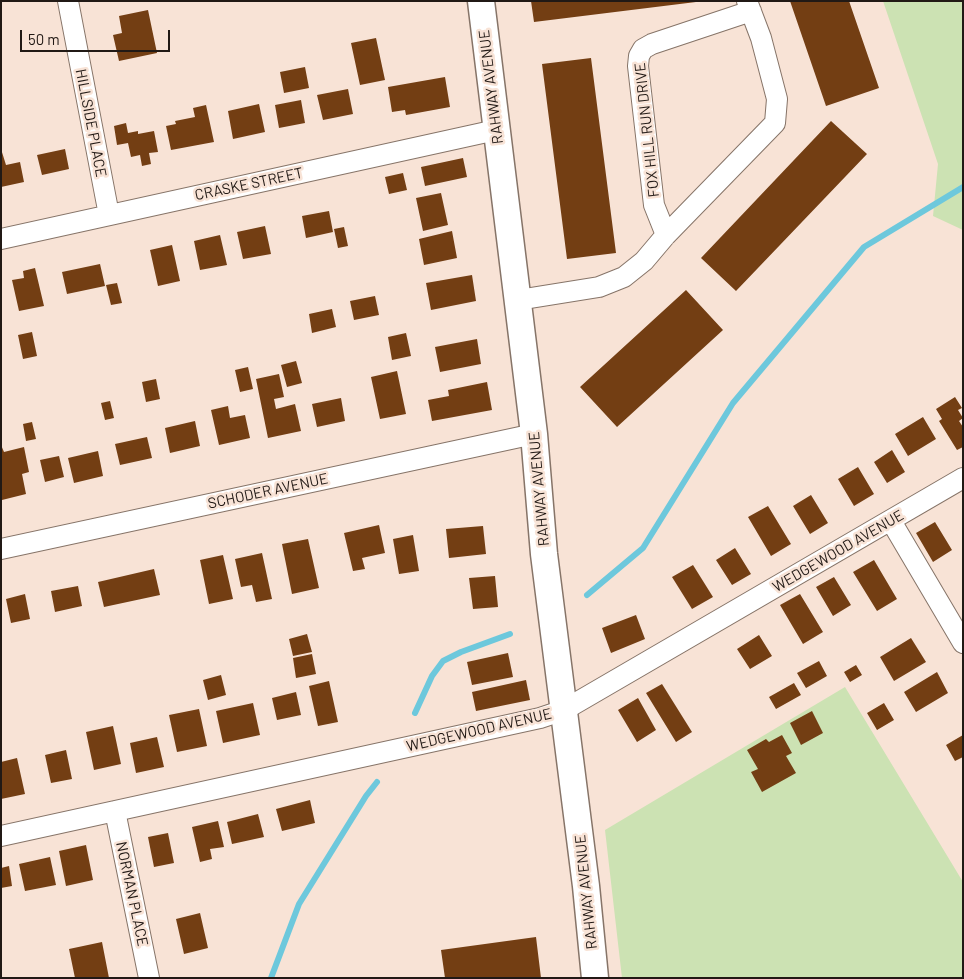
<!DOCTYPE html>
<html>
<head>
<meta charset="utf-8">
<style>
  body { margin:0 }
  #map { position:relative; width:964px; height:979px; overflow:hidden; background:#f8e3d6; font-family:Barlow,sans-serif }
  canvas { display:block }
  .frame { position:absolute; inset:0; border:2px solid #211915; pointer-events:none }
  .scale { position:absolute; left:20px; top:30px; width:150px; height:22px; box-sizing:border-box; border:2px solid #211915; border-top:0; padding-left:6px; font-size:15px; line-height:18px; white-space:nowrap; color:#211915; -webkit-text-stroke:4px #f8e3d6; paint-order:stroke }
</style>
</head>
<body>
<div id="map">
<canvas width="964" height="979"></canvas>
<div class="frame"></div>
<div class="scale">50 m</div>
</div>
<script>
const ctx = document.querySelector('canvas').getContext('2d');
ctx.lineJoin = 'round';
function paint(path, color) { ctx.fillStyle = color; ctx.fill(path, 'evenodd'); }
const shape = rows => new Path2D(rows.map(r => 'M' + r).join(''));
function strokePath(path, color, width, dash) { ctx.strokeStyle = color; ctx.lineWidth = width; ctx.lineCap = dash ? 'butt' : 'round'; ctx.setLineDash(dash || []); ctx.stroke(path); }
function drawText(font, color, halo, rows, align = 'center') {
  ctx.font = font + ' Barlow,sans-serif'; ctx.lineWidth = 5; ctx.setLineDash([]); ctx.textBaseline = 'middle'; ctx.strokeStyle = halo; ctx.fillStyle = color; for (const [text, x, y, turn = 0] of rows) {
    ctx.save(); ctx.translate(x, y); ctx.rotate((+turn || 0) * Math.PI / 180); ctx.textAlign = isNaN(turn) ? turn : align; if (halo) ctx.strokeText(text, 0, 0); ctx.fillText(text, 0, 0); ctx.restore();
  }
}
paint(shape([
  [883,1,963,1,963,230,933,216,938,164],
  [845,687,963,882,963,978,622,978,605,830]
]), '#cce2b3');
strokePath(shape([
  [587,595,643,548,733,403,864,247,963,187],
  [415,713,432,676,443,661,461,652,510,634],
  [271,978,299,904,366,796,377,782]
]), '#6dc8dc', 6);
paint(shape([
  [531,1,696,1,696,2,534,22],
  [790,1,849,1,879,88,826,106],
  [148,10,157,53,119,61,113,35,122,33,119,16],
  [376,38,385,80,360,85,351,43],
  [591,58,616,253,567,259,542,64],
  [305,67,309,88,284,93,280,72],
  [445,77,450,107,406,115,405,110,392,112,388,87],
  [348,89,353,114,323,120,317,95],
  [301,100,305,123,279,128,275,105],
  [259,104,265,132,233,139,228,111],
  [206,105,214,142,171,150,166,126,176,124,175,121,195,117,193,108],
  [831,121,867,154,736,291,701,258],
  [126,123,128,133,138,131,138,134,154,131,158,152,149,153,151,164,142,166,140,155,131,157,128,143,117,145,114,126],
  [1,149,6,165,20,162,24,182,1,187],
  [65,149,69,169,42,175,37,155],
  [463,158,467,177,425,186,421,167],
  [403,173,407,190,389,194,385,177],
  [441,193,448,225,423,231,416,198],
  [329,211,333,232,306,238,302,216],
  [265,226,271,254,243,259,237,232],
  [344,227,348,246,338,248,334,229],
  [452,231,457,258,424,265,419,239],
  [220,235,227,265,200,270,194,241],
  [172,245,180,281,158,286,150,250],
  [100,264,105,286,67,294,62,272],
  [35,268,44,306,19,311,12,280,24,278,23,271],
  [472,275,476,301,431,310,426,283],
  [117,283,122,303,111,305,106,285],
  [686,290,723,330,617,427,580,387],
  [375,296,379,315,354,320,350,301],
  [332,309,336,327,312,333,309,314],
  [32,332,37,356,23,359,18,335],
  [406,333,411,356,392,360,388,337],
  [477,339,481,364,440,372,435,347],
  [296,361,302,383,287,387,281,365],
  [248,367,253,389,240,392,235,370],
  [397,371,406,414,380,419,371,377],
  [279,374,284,397,274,399,276,409,295,404,301,431,268,438,256,379],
  [156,379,160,399,146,402,142,382],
  [487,382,492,410,432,421,428,400,449,396,448,390],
  [955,397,962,408,958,410,963,418,959,421,963,427,963,447,957,450,939,421,942,419,936,409],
  [341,398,345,421,317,427,312,404],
  [110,401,114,418,105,420,101,403],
  [228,406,230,418,245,415,250,438,219,445,211,410],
  [923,417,936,439,908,456,895,434],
  [195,421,200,446,170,453,165,428],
  [32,422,36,439,26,441,23,424],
  [147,437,152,458,120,465,115,444],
  [1,445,4,452,24,447,29,472,22,474,26,494,2,500],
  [892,450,905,472,887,483,874,462],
  [98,451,103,476,74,483,68,458],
  [59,456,64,477,45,482,40,460],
  [858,467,874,494,854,506,838,479],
  [811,495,828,523,810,534,793,506],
  [768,506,791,544,771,556,748,517],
  [935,522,952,550,933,562,916,533],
  [379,525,385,553,362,558,365,569,353,571,344,533],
  [483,526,486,554,449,558,446,529],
  [413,535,419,571,399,574,393,539],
  [308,539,319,588,292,594,282,544],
  [735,548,751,574,732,585,716,560],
  [262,553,272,599,256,602,252,585,241,587,235,559],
  [223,555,233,599,209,604,200,560],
  [874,560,897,599,877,611,853,572],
  [693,565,713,597,692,609,672,577],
  [154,569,160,595,104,607,98,582],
  [495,576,498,607,473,609,469,578],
  [834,577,851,605,833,616,816,587],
  [78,586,82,606,55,612,51,591],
  [25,594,30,619,11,623,6,599],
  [800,594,823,632,803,644,780,605],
  [636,615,645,639,611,653,602,628],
  [307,634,312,652,293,656,289,639],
  [759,635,772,656,750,669,737,649],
  [911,638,926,662,894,681,880,657],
  [508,653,513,677,472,685,467,662],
  [312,654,316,674,296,678,293,658],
  [819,661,827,676,806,688,797,673],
  [856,665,862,675,850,682,844,672],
  [937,672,948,693,916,712,904,692],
  [221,675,226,695,208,700,203,680],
  [526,680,530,700,476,711,472,692],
  [329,681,338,722,318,726,309,686],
  [794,683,801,695,776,709,769,697],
  [662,684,692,732,676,742,646,693],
  [296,692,301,715,277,720,272,698],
  [638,698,656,730,637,742,618,710],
  [253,703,260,735,223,743,216,711],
  [884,703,894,720,877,730,867,713],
  [199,709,207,746,177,752,169,715],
  [812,711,823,733,801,745,790,723],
  [113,726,121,764,94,770,86,732],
  [782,735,792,753,786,756,796,773,762,792,751,772,758,769,747,750,766,739,769,742],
  [963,735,963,757,955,761,946,745],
  [157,737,164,767,136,773,130,743],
  [66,750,72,779,51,783,45,755],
  [17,758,25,794,1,799,1,762],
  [310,800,315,823,282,831,276,809],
  [258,814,264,837,232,844,227,822],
  [218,821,224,847,210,849,212,859,200,862,192,827],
  [168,833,174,863,154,867,148,837],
  [86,845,93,880,66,886,59,851],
  [50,857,56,885,25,891,19,864],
  [9,866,12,886,1,888,1,868],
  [200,913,208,948,184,954,176,919],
  [536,937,541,978,445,978,441,950],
  [102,942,109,978,75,978,69,949]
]), '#733e13');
const minor = shape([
  [68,1,109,215],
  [666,235,654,205,638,66,639,56,643,49,652,44,751,11],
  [1,239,496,130],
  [518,300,599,287,624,277,644,261,666,235,775,123,777,99,761,38,747,1],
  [891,521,963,643],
  [1,549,534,434],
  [115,811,149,978],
  [1,836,540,718,564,710,963,478]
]);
const tertiary = shape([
  [481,1,534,434,544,554,586,886,595,978]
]);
strokePath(minor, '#867468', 22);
strokePath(tertiary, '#867468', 29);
strokePath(minor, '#fff', 20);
strokePath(tertiary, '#fff', 26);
drawText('15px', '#211915', '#f8e3d6', [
  ["RAHWAY AVENUE",491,87,-97],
  ["HILLSIDE PLACE",91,123,79],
  ["FOX HILL RUN DRIVE",647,130,-96],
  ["CRASKE STREET",249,184,-12],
  ["RAHWAY AVENUE",539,489,-95],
  ["SCHODER AVENUE",268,491,-12],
  ["WEDGEWOOD AVENUE",838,551,-30],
  ["WEDGEWOOD AVENUE",479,730,-13],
  ["RAHWAY AVENUE",586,892,-96],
  ["NORMAN PLACE",132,894,78]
]);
</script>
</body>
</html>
